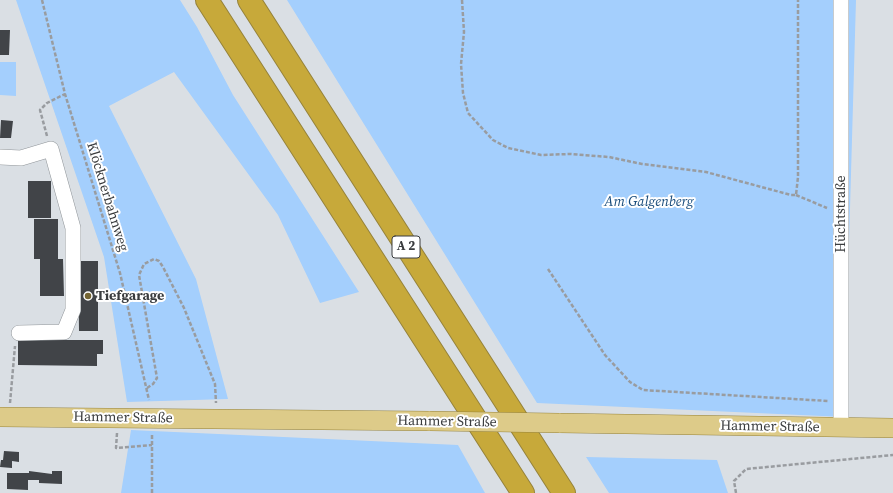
<!DOCTYPE html>
<html>
<head>
<meta charset="utf-8">
<style>
  body { margin:0 }
  canvas { display:block; background:#dadfe4 }
</style>
</head>
<body>
<canvas width="893" height="493"></canvas>
<script>
const ctx = document.querySelector('canvas').getContext('2d');
ctx.lineJoin = 'round';
function paint(path, color) { ctx.fillStyle = color; ctx.fill(path, 'evenodd'); }
const shape = rows => new Path2D(rows.map(r => 'M' + r).join(''));
function strokePath(path, color, width, dash) { ctx.strokeStyle = color; ctx.lineWidth = width; ctx.lineCap = dash ? 'butt' : 'round'; ctx.setLineDash(dash || []); ctx.stroke(path); }
function drawText(font, color, halo, rows, align = 'center') {
  ctx.font = font + ' "Source Serif 4",serif'; ctx.lineWidth = 4; ctx.setLineDash([]); ctx.textBaseline = 'middle'; ctx.strokeStyle = halo; ctx.fillStyle = color; for (const [text, x, y, turn = 0] of rows) {
    ctx.save(); ctx.translate(x, y); ctx.rotate((+turn || 0) * Math.PI / 180); ctx.textAlign = isNaN(turn) ? turn : align; if (halo) ctx.strokeText(text, 0, 0); ctx.fillText(text, 0, 0); ctx.restore();
  }
}
paint(shape([
  [16,0,180,0,197,27,233,95,359,292,320,303,278,215,174,72,109,106,196,279,228,399,127,402,104,257],
  [287,0,856,0,844,417,537,403],
  [0,62,16,62,16,96,0,95],
  [131,430,458,445,485,493,121,493],
  [586,457,717,460,728,493,609,493]
]), '#a4cffd');
paint(shape([
  [0,30,10,30,9,55,0,55],
  [1,120,13,121,11,138,0,138],
  [28,181,51,181,51,218,28,218],
  [34,219,58,219,58,259,63,259,64,296,40,296,40,259,34,259],
  [78,261,98,261,98,331,79,331],
  [18,340,103,340,103,354,97,354,97,366,18,365],
  [4,451,19,452,19,462,12,461,12,468,0,467,1,460,3,460],
  [29,471,52,474,52,471,62,471,62,484,39,483,39,480,28,480,28,490,7,489,7,473,29,473]
]), '#414448');
const minor = shape([
  [0,157,21,158,51,149,73,228,73,310,64,332,19,333],
  [841,428,841,0]
]);
const major = shape([
  [0,417,430,421],
  [559,423,893,428]
]);
const highway = shape([
  [207,0,523,493],
  [249,0,564,493]
]);
strokePath(minor, '#91969a', 16);
strokePath(major, '#96833b', 20);
strokePath(highway, '#96833b', 24);
strokePath(shape([
  [42,0,65,94,120,273,149,400],
  [462,0,464,32,461,64,463,93,468,113,493,140,508,148,541,155,570,154,609,157,642,164,706,172,791,195,796,195,798,177,798,0],
  [47,136,40,110,47,103,65,94],
  [796,195,827,208],
  [548,269,605,355,630,382,643,390,828,401],
  [147,388,153,384,157,378,139,275,144,264,154,259,159,261,163,267,184,308,215,384,216,403],
  [10,403,15,346],
  [117,433,116,448,152,445],
  [152,493,152,435],
  [736,493,734,481,746,469,893,455]
]), '#999ca0', 2.5, [4, 2]);
strokePath(minor, '#fff', 15);
strokePath(major, '#ddcb89', 19);
strokePath(highway, '#c7a93a', 22);
const majorBridge = shape([
  [430,421,559,423]
]);
strokePath(majorBridge, '#96833b', 20, []);
strokePath(majorBridge, '#ddcb89', 19);
for (const [x, y, r, color] of [
  [88,296,4,"#746533"]
]) { const dot = new Path2D(); dot.arc(x, y, r, 0, 2 * Math.PI); ctx.fillStyle = color; ctx.fill(dot); strokePath(dot, '#fff', 1.5); }
for (const [x, y, w] of [
  [406,247,28]
]) { const box = new Path2D(); box.roundRect(x - w / 2, y - 11, w, 22, 3); ctx.fillStyle = '#fff'; ctx.fill(box); strokePath(box, '#3a3c3e', 1); }
drawText('bold 13px', '#3a3c3e', null, [
  ["A 2",406,247]
]);
drawText('14px', '#3a3c3e', '#fff', [
  ["Klöcknerbahnweg",107,197,73],
  ["Hüchtstraße",841,214,-90],
  ["Hammer Straße",123,418,1],
  ["Hammer Straße",447,422,1],
  ["Hammer Straße",770,427,1]
]);
drawText('italic 14px', '#174b7b', '#fff', [
  ["Am Galgenberg",649,202]
]);
drawText('bold 14px', '#3a3c3e', '#fff', [
  ["Tiefgarage",96,296]
], 'left');
</script>
</body>
</html>
